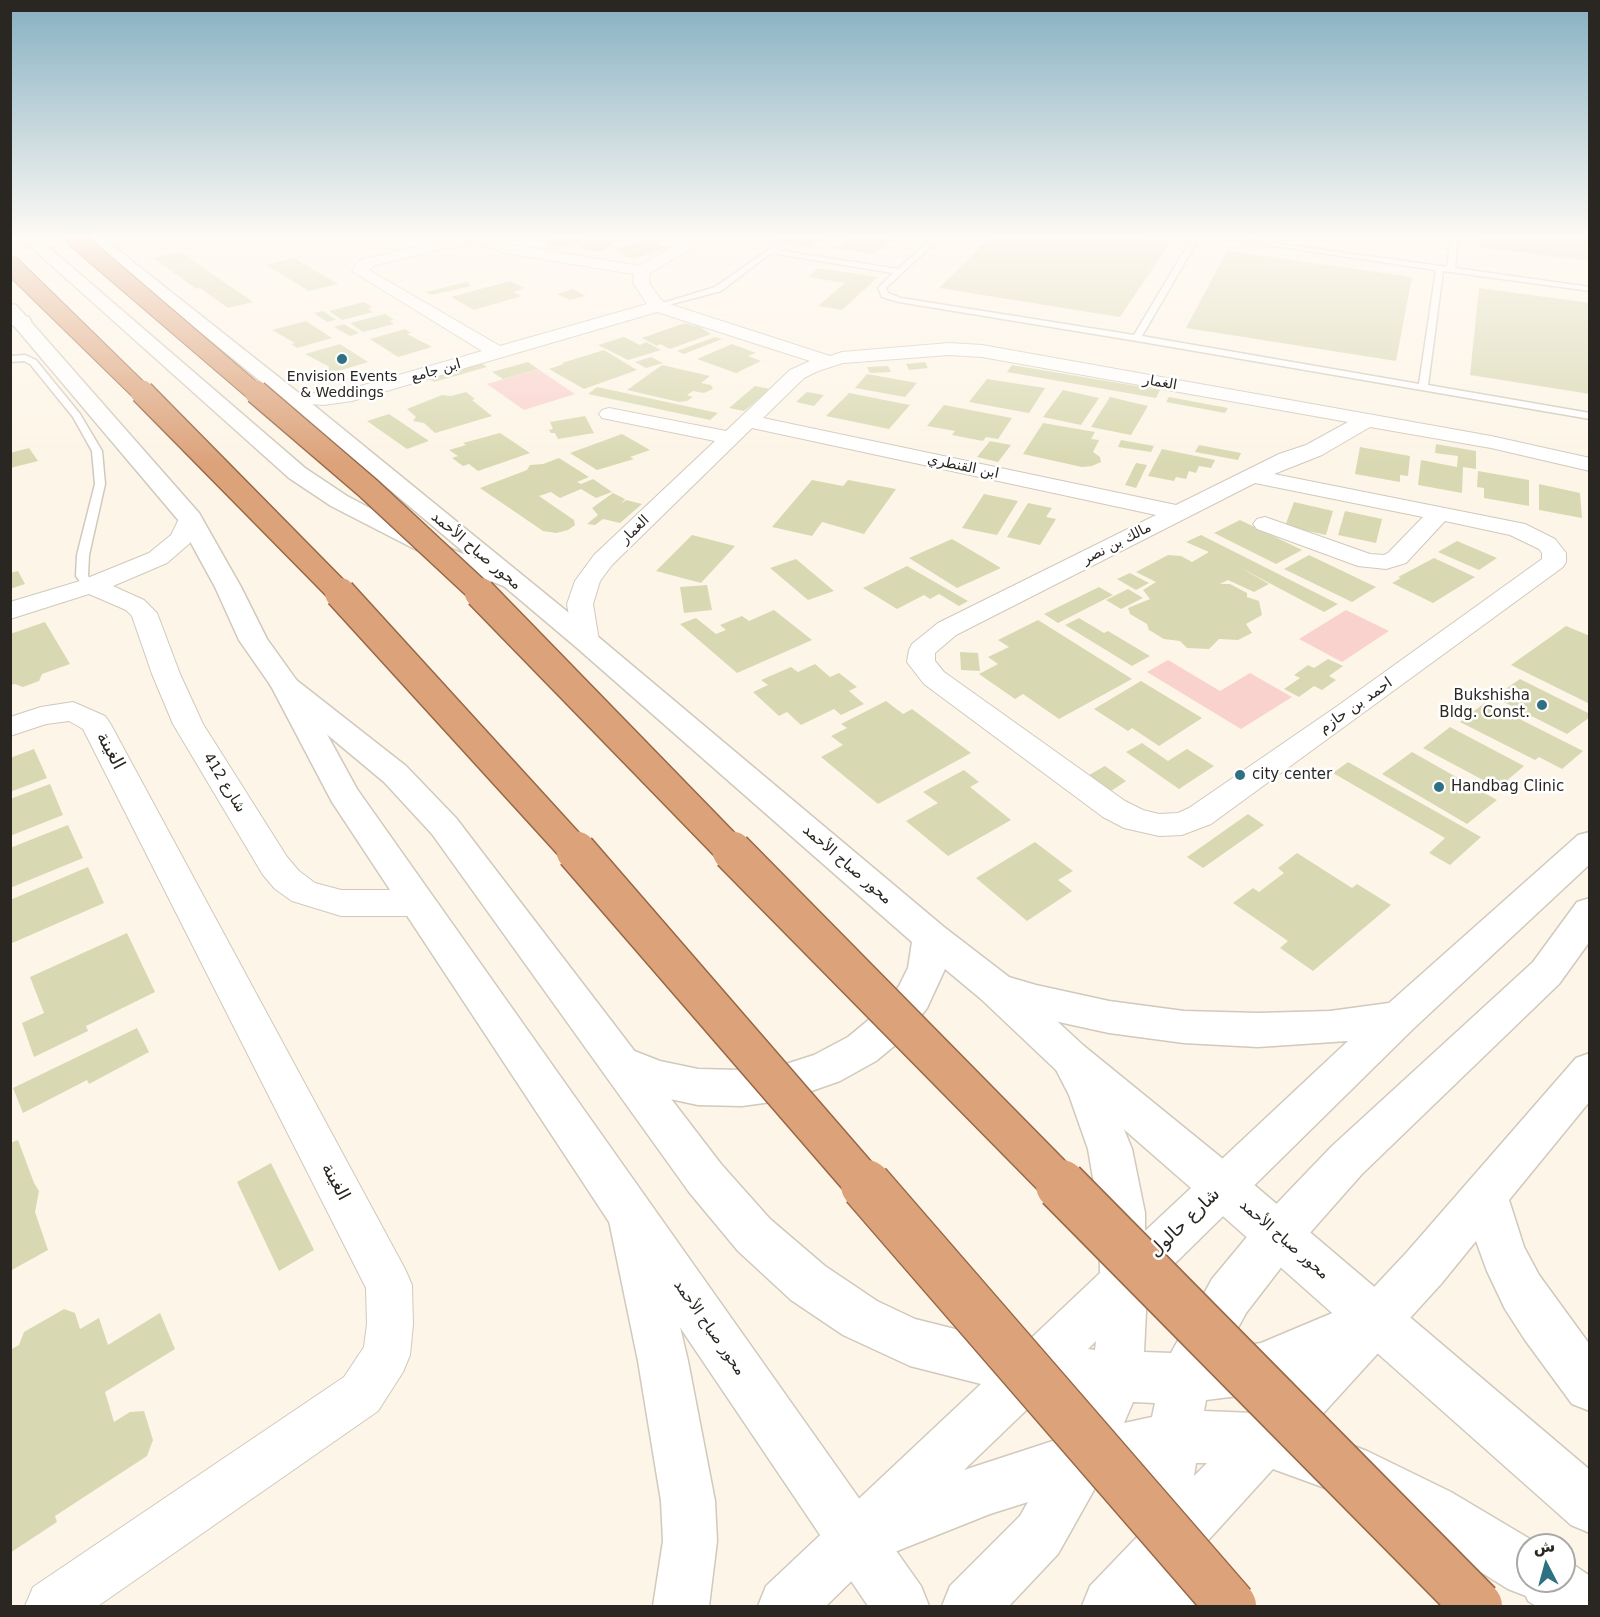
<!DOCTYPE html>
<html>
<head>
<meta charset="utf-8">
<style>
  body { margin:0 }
  #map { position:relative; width:1600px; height:1617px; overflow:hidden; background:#fdf5e7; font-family:"DejaVu Sans",Cairo,sans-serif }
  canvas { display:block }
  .frame { position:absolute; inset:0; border:12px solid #2a2722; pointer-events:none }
  .north { position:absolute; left:1516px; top:1533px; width:60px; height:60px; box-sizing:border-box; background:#fff; border:2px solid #aaa9a7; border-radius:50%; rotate:354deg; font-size:16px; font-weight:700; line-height:24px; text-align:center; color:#2a2722 }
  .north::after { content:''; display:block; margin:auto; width:21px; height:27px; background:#2e7182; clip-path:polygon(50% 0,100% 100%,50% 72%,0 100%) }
</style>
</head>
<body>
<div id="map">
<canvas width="1600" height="1617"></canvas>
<div class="frame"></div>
<div class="north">ش</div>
</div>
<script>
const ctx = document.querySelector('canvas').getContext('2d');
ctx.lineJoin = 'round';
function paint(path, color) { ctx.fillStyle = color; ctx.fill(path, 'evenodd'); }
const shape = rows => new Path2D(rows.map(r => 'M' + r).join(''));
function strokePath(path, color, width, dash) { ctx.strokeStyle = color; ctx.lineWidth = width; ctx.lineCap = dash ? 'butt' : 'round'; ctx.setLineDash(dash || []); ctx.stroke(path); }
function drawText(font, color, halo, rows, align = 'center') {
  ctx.font = font + ' "DejaVu Sans",Cairo,sans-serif'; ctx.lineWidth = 5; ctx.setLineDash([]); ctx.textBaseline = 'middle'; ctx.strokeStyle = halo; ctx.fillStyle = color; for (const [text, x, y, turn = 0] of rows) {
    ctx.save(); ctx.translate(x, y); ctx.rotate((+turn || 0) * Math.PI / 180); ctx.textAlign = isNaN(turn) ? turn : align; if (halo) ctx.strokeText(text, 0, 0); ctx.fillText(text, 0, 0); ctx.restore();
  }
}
paint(shape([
  [538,369,575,394,524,410,487,384],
  [1346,610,1389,631,1342,662,1299,639],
  [1168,660,1220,691,1250,673,1292,697,1241,729,1147,672]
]), '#fad2cd');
paint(shape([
  [550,238,581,238,581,244,549,247],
  [775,238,822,238,810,247,771,241],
  [849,238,884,238,892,239,874,254,836,248],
  [990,238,1131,238,1170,243,1120,317,939,288],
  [1481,238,1590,238,1590,261,1480,247],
  [594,239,613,243,599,252,577,248],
  [649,240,668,248,632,259,615,250],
  [1227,251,1412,277,1396,361,1186,328],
  [181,252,253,302,228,308,200,288,196,289,154,258],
  [294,258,338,284,309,291,266,265],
  [818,268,878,277,842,310,818,306,845,283,808,277],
  [510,281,525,288,513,292,522,296,474,310,451,297],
  [466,282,472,286,431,295,426,292],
  [1479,288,1590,303,1590,394,1470,375],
  [573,289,586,296,570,300,557,294],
  [364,302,372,307,368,309,373,312,342,320,329,311],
  [323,311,336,320,327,322,314,313],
  [385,314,394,320,390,321,394,324,363,332,350,323],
  [306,321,332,338,297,348,291,344,295,343,272,330],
  [685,323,694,326,697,325,711,334,670,349,660,344,657,346,642,338],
  [344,324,359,333,350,336,334,327],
  [405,329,411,333,407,334,432,347,398,357,370,339],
  [624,337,640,345,646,342,661,350,628,360,598,345],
  [715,337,722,339,684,354,677,351],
  [340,344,368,362,332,373,326,368,330,367,305,354],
  [732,344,756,353,748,356,761,361,736,373,697,359],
  [604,350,637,370,584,389,549,369,564,364,562,363],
  [651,357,663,363,646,368,635,362],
  [528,362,538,369,503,379,492,372],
  [925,362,928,368,909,370,906,364],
  [481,363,487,367,434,382,428,378],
  [662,365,710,376,701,383,711,385,713,389,704,393,693,391,687,395,693,397,687,401,679,402,627,390],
  [1012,365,1160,390,1156,398,1007,372],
  [888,366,891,372,870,373,867,367],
  [867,374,917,383,905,397,855,388],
  [987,379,1045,388,1029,413,969,402],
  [755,386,770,389,744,411,729,408],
  [597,387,718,413,710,420,588,394],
  [1063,390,1099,398,1081,425,1043,417],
  [466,392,475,399,472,400,492,416,435,433,424,423,413,421,416,417,407,409,442,395,451,396],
  [807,392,824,395,814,406,796,402],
  [849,393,910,405,889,429,826,416],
  [1110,397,1148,406,1131,435,1091,427],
  [1169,397,1228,408,1225,413,1166,402],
  [944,405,1012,418,998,439,986,437,983,441,952,435,955,431,927,426],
  [389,414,429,441,407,449,367,421],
  [585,416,594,433,558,439,555,433,551,433,549,430,553,429,550,422],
  [1043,423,1095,432,1091,439,1099,440,1093,452,1100,457,1101,462,1092,466,1082,467,1023,454],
  [500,433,530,453,478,471,469,464,463,466,452,458,458,456,449,450,466,445,463,443],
  [622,434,650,450,630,457,634,459,597,470,570,453],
  [1121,440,1154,446,1151,452,1118,447],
  [990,441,1011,445,998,462,977,457],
  [1436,444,1476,451,1476,469,1463,467,1462,493,1418,485,1421,460,1457,467,1458,456,1435,453],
  [1199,445,1241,453,1238,460,1195,452],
  [1360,447,1410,456,1408,476,1400,475,1400,482,1355,474],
  [29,448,38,461,10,468,10,453],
  [1162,449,1215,460,1211,468,1199,466,1196,473,1189,471,1186,479,1176,477,1174,481,1148,476],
  [559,458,589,477,577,482,581,484,593,479,612,492,596,498,581,489,560,498,551,492,539,496,574,520,575,525,568,530,556,533,543,531,480,488,527,470,530,465,543,464],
  [1136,463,1147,465,1136,488,1125,485],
  [1478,471,1529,480,1529,506,1484,498,1484,488,1477,487],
  [812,480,843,486,848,480,896,489,864,534,822,522,812,536,772,527],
  [1539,484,1580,493,1582,518,1539,510],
  [613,493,625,499,621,504,626,500,642,504,620,523,603,519,595,525,587,524,598,515,592,508],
  [984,494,1018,501,997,535,962,528],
  [1294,502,1333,511,1326,535,1285,526],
  [1028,503,1052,508,1046,517,1056,519,1040,545,1007,537],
  [1345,511,1382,519,1376,543,1338,535],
  [1240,520,1302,550,1276,564,1214,533],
  [692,535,735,546,701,583,656,571],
  [1201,535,1338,604,1324,612,1239,567,1269,584,1254,592,1228,580,1220,584,1230,584,1247,593,1247,597,1259,601,1262,615,1246,624,1252,633,1238,640,1219,639,1209,649,1187,648,1180,641,1164,639,1149,630,1147,624,1130,614,1128,608,1150,599,1143,590,1156,582,1136,572,1168,555,1181,556,1192,562,1209,552,1186,542],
  [952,539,1001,568,957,588,909,558],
  [1457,541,1497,558,1479,570,1438,552],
  [1309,555,1376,587,1352,602,1284,569],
  [1434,558,1475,577,1433,603,1392,583,1401,578,1398,577],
  [796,559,834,591,808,600,770,568],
  [907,566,968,601,959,606,939,594,930,599,924,595,897,609,863,588],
  [18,571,25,584,10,589,10,573],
  [1130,573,1149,583,1136,590,1117,579],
  [707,585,712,610,684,613,680,587],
  [1099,587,1113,595,1058,623,1044,614],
  [1128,589,1143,598,1121,609,1106,600],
  [774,610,812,640,737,673,680,624,696,618,716,634,726,630,720,625,742,616,749,621],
  [1079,618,1104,633,1108,631,1150,656,1132,666,1065,625],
  [1038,620,1132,679,1059,719,1023,694,1015,699,979,674,998,664,988,657,1009,647,998,640],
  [45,622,70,664,42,674,39,681,23,687,15,684,10,685,10,634],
  [1566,626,1590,636,1590,704,1511,665],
  [960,652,978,653,980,671,961,670],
  [1328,659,1343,666,1329,676,1336,680,1322,690,1314,686,1299,697,1284,689,1300,678,1294,675,1308,665,1314,668],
  [815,664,830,677,839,673,857,687,849,691,864,704,841,715,834,709,801,725,787,712,779,716,753,692,768,685,761,680,791,667,798,672],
  [1520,679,1590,714,1590,717,1567,734,1494,697],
  [1141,681,1202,718,1159,746,1132,728,1128,731,1094,709],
  [886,701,903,714,912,709,971,753,878,804,821,757,843,745,831,736,847,728,841,724],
  [1486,702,1583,751,1562,769,1539,757,1535,760,1460,722],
  [1450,727,1524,766,1498,788,1423,748],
  [1142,743,1168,761,1187,749,1214,766,1179,789,1126,752],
  [34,749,47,778,10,792,10,758],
  [1412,752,1497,800,1467,824,1382,774],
  [1348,762,1481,837,1450,865,1429,853,1445,838,1333,773],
  [1105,766,1126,781,1111,791,1089,775],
  [964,770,979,782,970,787,1011,820,948,856,906,821,938,803,923,792],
  [50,784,63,815,10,836,10,799],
  [1248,814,1264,825,1203,868,1187,857],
  [68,825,83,858,10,888,10,848],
  [1035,842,1073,871,1058,880,1072,891,1027,921,976,878],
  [1297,853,1352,888,1357,884,1391,905,1313,971,1280,948,1288,941,1233,903,1253,888,1259,892,1284,873,1278,868],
  [88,867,104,903,10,944,10,900],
  [127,933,155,992,86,1026,88,1031,34,1057,22,1023,44,1013,30,977],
  [137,1028,149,1052,89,1084,87,1080,23,1113,13,1088],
  [18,1140,34,1183,39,1191,35,1212,48,1250,10,1271,10,1143],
  [271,1163,314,1250,279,1271,237,1182],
  [64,1309,75,1313,80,1329,99,1318,108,1345,160,1313,175,1349,105,1392,114,1422,130,1412,144,1411,153,1440,147,1456,55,1516,57,1522,10,1553,10,1350,19,1345,24,1332]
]), '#d8d9b2');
const service = shape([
  [116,238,125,238,108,250,102,250,102,246,116,238],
  [932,238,940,238,886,288,888,293,901,298,1134,335,1192,238,1199,238,1142,336,1419,384,1436,270,1220,238,1238,238,1447,267,1451,238,1458,238,1455,268,1590,287,1590,291,1443,271,1428,385,1590,413,1590,419,1137,341,899,302,882,297,878,288,893,273,771,253,721,291,657,308,653,306,715,287,778,243,782,245,776,250,898,269,932,238],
  [25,355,36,360,80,414,102,451,105,484,89,555,88,576,95,586,93,589,85,589,76,576,77,555,95,484,92,451,73,417,30,364,24,361,10,362,10,356,25,355]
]);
const minor = shape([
  [454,238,495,238,508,244,639,266,688,238,705,238,703,241,650,273,649,283,663,302,830,356,842,352,949,343,982,345,1491,436,1590,458,1590,471,1491,448,1370,427,1322,455,1274,474,1525,524,1555,539,1566,553,1566,562,1563,567,1211,824,1182,835,1159,836,1124,828,1103,817,924,684,907,662,909,650,912,644,938,623,1156,515,752,428,612,565,600,581,593,604,599,641,595,647,586,649,577,647,573,641,567,604,575,581,594,555,715,441,602,418,599,414,602,410,609,408,726,431,790,370,810,361,657,312,352,401,323,405,286,402,283,398,286,394,323,393,350,389,482,351,352,271,358,262,364,259,454,238],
  [478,241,504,253,634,274,633,283,647,304,500,346,369,270,375,265,478,241],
  [949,355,982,357,1348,422,1306,445,1279,454,1176,505,763,418,804,378,818,371,843,363,949,355],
  [1255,483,1423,517,1388,553,1384,555,1370,554,1265,517,1257,519,1253,524,1257,529,1358,566,1386,569,1406,563,1445,521,1510,535,1539,549,1542,553,1542,559,1336,707,1189,808,1178,813,1159,814,1143,810,1125,801,944,672,935,661,935,653,956,635,1255,483],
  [190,511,198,513,202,518,190,543,167,563,113,586,144,600,157,613,180,674,203,724,287,857,299,871,315,883,341,890,417,890,429,894,434,903,429,912,417,916,341,916,292,901,275,889,263,875,173,724,152,674,132,616,126,610,89,594,10,619,10,602,80,581,149,553,171,535,182,513,190,511],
  [73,702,105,716,110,723,405,1269,412,1285,413,1324,410,1355,403,1372,378,1411,98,1606,25,1606,33,1587,344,1377,364,1347,367,1324,366,1288,83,729,69,721,46,724,10,736,10,717,41,707,73,702]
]);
const tertiary = shape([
  [85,238,103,238,300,394,596,635,944,927,1009,977,1084,1046,1239,1172,1590,1470,1590,1533,1571,1525,1207,1202,1056,1070,981,999,945,969,927,1008,905,1037,876,1061,840,1081,786,1100,742,1106,698,1105,656,1096,605,1074,599,1062,605,1050,619,1045,660,1061,698,1069,742,1070,786,1064,814,1055,848,1037,877,1013,899,986,908,968,912,942,576,647,286,402,85,238],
  [10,304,16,305,199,513,241,587,267,639,300,685,357,789,921,1586,929,1606,868,1606,615,1231,332,802,271,686,239,640,215,587,179,521,10,321,10,304]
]);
const secondary = shape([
  [21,238,38,238,305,468,347,496,398,523,456,551,523,576,527,582,523,588,514,590,438,561,331,506,289,478,21,238],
  [90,238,109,238,96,246,90,244,88,241,90,238],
  [10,314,29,317,31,321,29,325,22,327,10,325,10,314],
  [285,676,295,679,406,766,456,818,721,1164,770,1219,825,1266,877,1301,915,1319,967,1332,1026,1343,1100,1273,1099,1213,1088,1149,1069,1095,1050,1058,1056,1046,1070,1041,1084,1046,1103,1078,1132,1149,1145,1213,1145,1231,1348,1041,1258,1047,1184,1043,1109,1033,1036,1017,981,999,976,988,981,977,995,973,1036,985,1109,1001,1184,1011,1258,1013,1330,1011,1389,1003,1578,835,1590,832,1590,864,1413,1029,1147,1291,1144,1352,1171,1353,1212,1279,1261,1220,1332,1146,1533,962,1577,902,1590,898,1590,941,1559,984,1362,1174,1293,1252,1246,1313,1227,1348,1261,1343,1361,1301,1407,1252,1576,1058,1590,1053,1590,1101,1509,1200,1524,1247,1539,1275,1590,1345,1590,1411,1572,1404,1525,1340,1505,1309,1487,1271,1476,1241,1441,1284,1309,1429,1367,1451,1451,1492,1540,1545,1528,1545,1528,1581,1564,1581,1564,1560,1568,1561,1590,1576,1590,1606,1536,1606,1528,1601,1526,1596,1508,1589,1413,1530,1336,1492,1273,1469,1193,1557,1199,1606,1082,1606,1090,1586,1137,1537,1138,1494,1142,1471,1099,1481,1058,1554,1009,1606,942,1606,950,1586,1020,1516,1028,1502,990,1514,872,1561,826,1606,758,1606,766,1586,981,1384,910,1366,843,1335,791,1300,738,1251,689,1192,432,834,384,782,275,691,270,685,275,679,285,676],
  [1096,1341,1095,1350,1088,1349,1096,1341],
  [1281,1385,1254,1413,1204,1411,1206,1400,1262,1393,1281,1385],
  [1042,1395,1083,1399,1065,1437,964,1470,1042,1395],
  [1133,1402,1155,1403,1152,1417,1124,1423,1133,1402],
  [1196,1463,1207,1463,1194,1476,1196,1463],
  [631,1195,647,1201,654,1216,688,1361,715,1501,717,1541,709,1606,653,1606,663,1541,661,1501,638,1361,608,1216,615,1201,631,1195]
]);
strokePath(service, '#d0c9bc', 3);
strokePath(minor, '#d0c9bc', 2);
strokePath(tertiary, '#d0c9bc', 3);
strokePath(secondary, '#d0c9bc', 3);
paint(service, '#fff');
paint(minor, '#fff');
paint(tertiary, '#fff');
paint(secondary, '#fff');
const trunkBridgeFar4 = shape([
  [75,238,257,394],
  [10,264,143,394]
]);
const trunkBridgeFar3 = shape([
  [142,392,341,594],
  [256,392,368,488,482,594]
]);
const trunkBridgeFar2 = shape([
  [340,593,577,853],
  [480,593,733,853]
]);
const trunkBridgeFar1 = shape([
  [576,851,867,1187],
  [732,851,1063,1187]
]);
const trunkBridge = shape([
  [866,1185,1231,1606],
  [1061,1185,1477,1606]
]);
strokePath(trunkBridgeFar4, '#986745', 20, []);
strokePath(trunkBridgeFar3, '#986745', 26, []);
strokePath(trunkBridgeFar2, '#986745', 33, []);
strokePath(trunkBridgeFar1, '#986745', 42, []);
strokePath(trunkBridge, '#986745', 53, []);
strokePath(trunkBridgeFar4, '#dca27a', 18);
strokePath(trunkBridgeFar3, '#dca27a', 23);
strokePath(trunkBridgeFar2, '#dca27a', 30);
strokePath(trunkBridgeFar1, '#dca27a', 39);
strokePath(trunkBridge, '#dca27a', 50);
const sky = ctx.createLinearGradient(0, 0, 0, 464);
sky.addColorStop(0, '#86b0c2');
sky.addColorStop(0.51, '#fefaf4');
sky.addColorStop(1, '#fefaf400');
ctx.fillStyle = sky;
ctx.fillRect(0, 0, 1600, 464);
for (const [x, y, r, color] of [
  [342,359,6,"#2e7182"],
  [1542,705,6,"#2e7182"],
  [1240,775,6,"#2e7182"],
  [1439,787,6,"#2e7182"]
]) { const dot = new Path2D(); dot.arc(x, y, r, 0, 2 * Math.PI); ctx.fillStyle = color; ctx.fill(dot); strokePath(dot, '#fff', 2); }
drawText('14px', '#2a2722', '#fff', [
  ["ابن جامع",436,371,-16],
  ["الغمار",1160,383,10],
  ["ابن القنطري",963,467,12],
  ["الغمار",635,530,-44],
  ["مالك بن نصر",1117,544,-27]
]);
drawText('14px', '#2a2722', '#fff', [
  ["Envision Events",342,377],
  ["& Weddings",342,393]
]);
drawText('15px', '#2a2722', '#fff', [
  ["محور صباح الأحمد",476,551,40],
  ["احمد بن حازم",1356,706,-35],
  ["شارع 412",224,783,58],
  ["محور صباح الأحمد",847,865,41],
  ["محور صباح الأحمد",1284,1240,41],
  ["محور صباح الأحمد",709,1328,55]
]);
drawText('15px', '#2a2722', '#fff', [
  ["Bukshisha",1530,696,"right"],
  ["Bldg. Const.",1530,713,"right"],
  ["city center",1252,775],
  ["Handbag Clinic",1451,787]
], 'left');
drawText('18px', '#2a2722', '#fff', [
  ["الغينة",110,751,62],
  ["الغينة",335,1182,62],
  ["شارع حالول",1185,1223,-44]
]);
</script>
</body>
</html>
